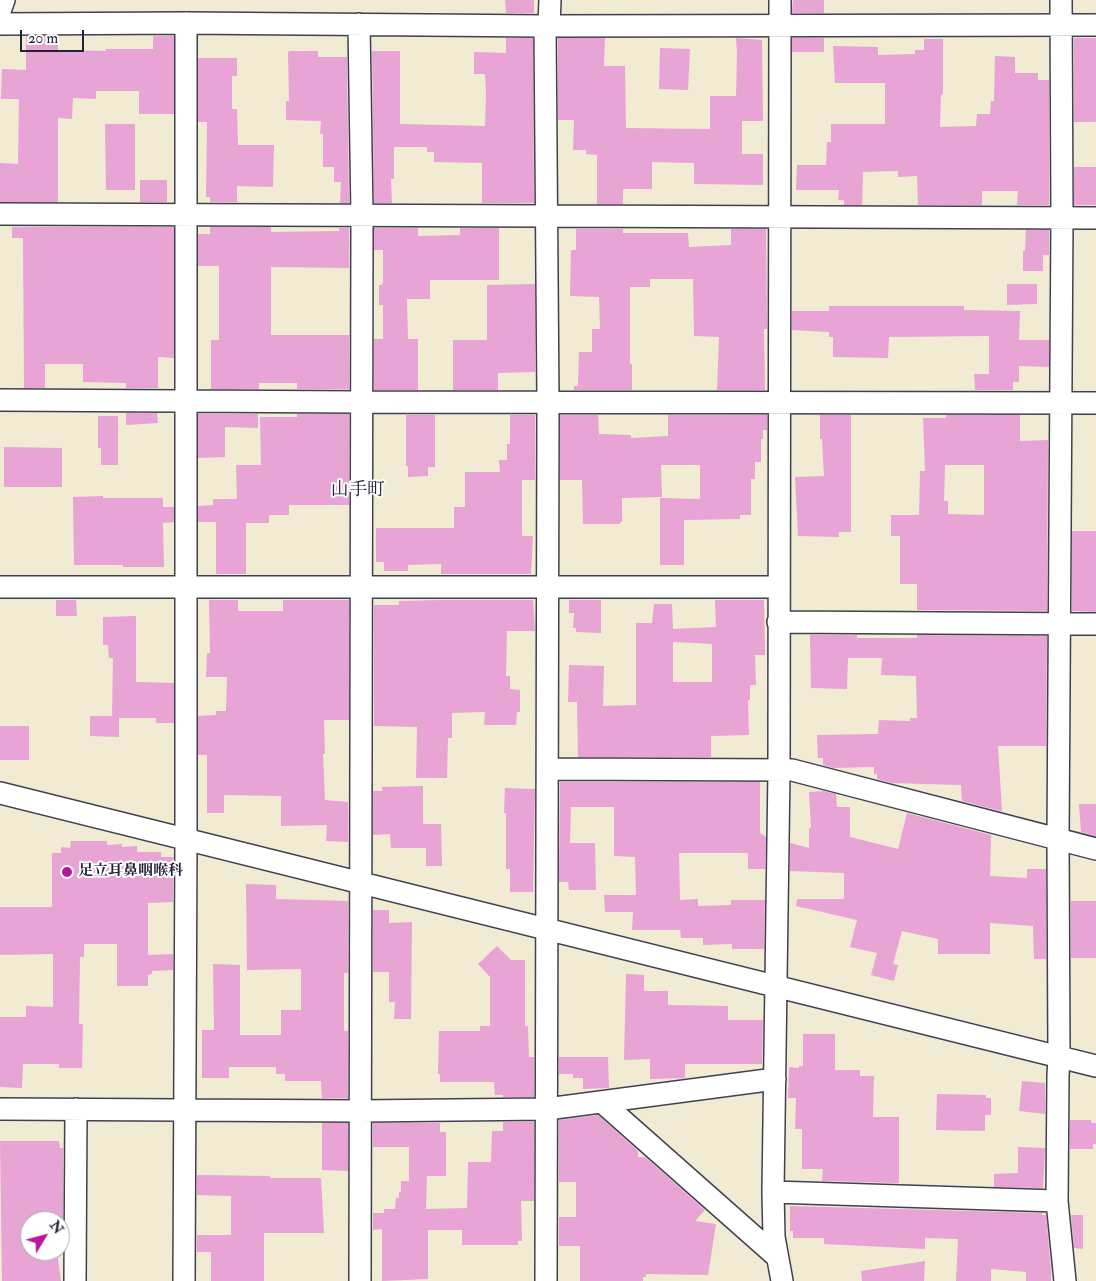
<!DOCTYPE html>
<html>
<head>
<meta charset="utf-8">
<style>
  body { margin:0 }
  #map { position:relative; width:1096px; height:1281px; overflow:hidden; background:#f0ebd2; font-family:"IM FELL Double Pica",serif }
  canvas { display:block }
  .north { position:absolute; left:20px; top:1211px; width:50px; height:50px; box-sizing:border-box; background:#fff; border:1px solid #a7a7b1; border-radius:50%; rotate:53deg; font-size:14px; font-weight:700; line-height:20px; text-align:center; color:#22223b }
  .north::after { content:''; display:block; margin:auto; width:18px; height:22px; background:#b5179e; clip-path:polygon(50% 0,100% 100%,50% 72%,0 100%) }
  .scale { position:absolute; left:20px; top:30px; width:64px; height:22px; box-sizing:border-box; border:2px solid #22223b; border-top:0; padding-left:6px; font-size:15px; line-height:18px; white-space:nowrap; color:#22223b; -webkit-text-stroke:4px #fff; paint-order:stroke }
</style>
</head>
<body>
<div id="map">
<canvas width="1096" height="1281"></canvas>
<div class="north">N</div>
<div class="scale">20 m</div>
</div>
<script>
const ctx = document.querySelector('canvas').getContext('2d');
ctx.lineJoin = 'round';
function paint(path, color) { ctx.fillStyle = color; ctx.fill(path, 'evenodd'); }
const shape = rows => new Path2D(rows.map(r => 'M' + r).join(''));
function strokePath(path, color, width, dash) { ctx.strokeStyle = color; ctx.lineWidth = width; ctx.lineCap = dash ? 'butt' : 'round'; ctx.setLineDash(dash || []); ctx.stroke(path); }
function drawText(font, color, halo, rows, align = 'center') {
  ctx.font = font + ' "IM FELL Double Pica","Noto Serif JP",serif'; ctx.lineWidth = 4; ctx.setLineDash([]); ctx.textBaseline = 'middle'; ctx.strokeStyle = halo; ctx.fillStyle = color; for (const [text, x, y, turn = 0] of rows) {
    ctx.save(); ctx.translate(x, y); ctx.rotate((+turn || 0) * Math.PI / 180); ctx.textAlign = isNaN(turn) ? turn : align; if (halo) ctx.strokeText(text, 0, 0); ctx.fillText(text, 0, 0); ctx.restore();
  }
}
paint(shape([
  [505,0,534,0,534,13,506,13],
  [793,0,824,0,824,13,792,13],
  [26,36,58,36,58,50,106,51,106,49,153,49,153,36,174,36,174,114,139,114,139,91,96,91,96,99,73,98,72,119,58,118,58,202,0,202,0,163,18,164,19,99,1,99,2,69,26,70],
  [506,38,533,38,534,203,482,203,482,163,434,162,434,152,427,152,427,147,394,147,394,179,391,179,392,203,374,203,372,51,400,51,400,124,485,126,486,93,485,74,474,74,474,52,506,53],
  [558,38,605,38,604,66,625,66,626,128,710,129,710,96,736,96,737,53,736,38,762,40,763,121,742,121,742,154,763,154,763,185,694,184,694,163,652,162,652,189,623,189,623,204,597,204,597,155,586,154,586,150,573,150,574,120,558,120],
  [792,38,824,38,824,52,792,52],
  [1074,38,1096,38,1096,122,1074,122],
  [924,39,943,39,943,94,941,95,940,127,976,126,977,114,990,114,991,101,994,101,995,56,1015,57,1015,73,1038,73,1038,80,1049,80,1049,205,1017,205,1018,191,982,191,982,205,918,205,917,176,898,177,898,171,863,172,862,205,844,205,844,200,838,200,839,190,796,190,797,165,826,165,827,142,831,142,831,124,885,124,885,83,835,83,833,46,878,47,878,55,915,54,915,50,924,50],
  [660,48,690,49,688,90,659,89],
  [289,51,318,51,318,57,347,57,349,203,340,203,341,182,334,182,334,167,323,167,323,134,320,134,321,121,286,120,286,101,289,101,288,53],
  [198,58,237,58,237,76,232,76,232,109,237,109,238,145,274,145,273,187,237,186,237,202,210,202,210,197,206,197,207,122,198,122],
  [105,124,135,124,135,190,106,190],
  [1074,167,1096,167,1096,205,1074,205],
  [140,180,167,180,167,202,140,202],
  [12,227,174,227,174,358,158,357,158,388,126,388,126,383,83,382,83,364,45,364,45,388,24,388,23,238,12,238],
  [210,227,271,227,271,232,339,231,339,228,349,228,349,268,271,267,271,335,349,335,349,389,297,389,297,383,259,383,259,389,211,389,211,340,219,340,219,266,198,266,198,234,210,234],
  [374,228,418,228,418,236,460,235,460,228,499,228,499,280,430,280,430,299,407,299,408,339,418,339,418,390,374,390,374,339,383,339,383,305,379,305,379,285,382,285,383,282,383,250,374,250],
  [576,229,623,229,623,233,688,233,689,247,731,245,731,229,766,229,767,329,764,329,765,390,717,390,719,337,694,336,693,279,650,279,650,287,630,287,630,364,632,364,632,390,574,390,574,386,578,386,579,352,592,352,592,329,600,329,599,297,570,296,571,250,576,250],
  [1026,230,1049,230,1049,255,1043,255,1043,271,1023,271,1023,251,1025,251],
  [535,284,535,372,498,373,498,390,453,390,453,340,487,340,487,285],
  [1007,284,1037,284,1037,304,1007,305],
  [829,306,964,306,964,310,1020,311,1019,340,1049,340,1049,367,1019,366,1019,382,1013,382,1013,390,975,390,974,374,989,374,989,336,889,337,888,358,833,357,833,337,829,337,829,332,792,330,792,311,829,311],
  [126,413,157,413,158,423,126,425],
  [198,414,258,414,258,428,225,427,225,457,198,458],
  [297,414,349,414,349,505,289,505,289,515,269,515,269,523,246,523,246,574,216,574,216,522,198,522,198,506,213,505,213,499,237,499,236,465,261,465,260,417,297,417],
  [406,415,435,415,435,467,428,467,428,476,408,477,408,466,406,466],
  [510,415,535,415,535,480,522,480,522,536,533,536,531,574,441,574,441,564,408,565,408,571,384,571,384,562,376,562,376,528,454,528,454,507,465,507,465,472,500,472,499,460,507,460,507,444,510,444],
  [560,415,598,415,599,434,631,435,631,438,668,436,668,415,767,415,767,430,763,430,763,439,761,439,761,462,755,462,755,479,751,479,751,515,740,515,740,519,684,520,684,565,660,565,660,498,700,499,700,465,661,465,662,497,622,498,622,522,620,522,620,524,583,524,582,480,560,480],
  [820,415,851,415,851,532,839,532,839,537,798,536,795,477,824,476,822,439,820,439],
  [946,415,1020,415,1020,441,1048,440,1047,611,917,610,917,584,900,584,900,536,891,536,891,515,919,515,920,471,925,471,923,418,946,418],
  [945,465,984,465,984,515,948,514,948,501,944,501],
  [98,416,118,416,118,465,101,465,101,448,98,448],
  [4,447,62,448,62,487,4,487],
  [103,496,103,498,163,498,163,507,174,507,174,522,163,523,164,567,123,567,123,565,74,565,73,497],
  [1072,531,1096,531,1096,612,1072,611],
  [56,600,76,600,77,616,56,616],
  [209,600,238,600,238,611,283,611,283,600,349,600,349,720,324,720,325,754,323,754,325,800,348,802,348,842,326,841,327,825,281,826,281,796,224,795,224,813,207,813,207,755,198,755,198,716,216,715,216,711,226,711,227,677,206,677,207,653,210,653],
  [442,600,533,600,535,631,507,631,506,676,510,676,510,689,520,690,520,712,517,712,516,725,484,725,485,712,452,713,452,738,448,738,447,778,416,778,417,727,374,726,374,605,399,605,399,601],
  [569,600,601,600,601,633,576,632,576,628,573,628,574,613,569,613],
  [715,600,764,600,765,655,755,655,756,685,750,685,750,700,748,700,749,735,711,736,711,757,578,757,577,702,568,702,569,665,604,666,603,706,636,705,636,623,652,623,654,604,672,604,673,629,716,627],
  [673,642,712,644,712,682,673,682],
  [136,616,136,682,174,683,174,723,156,723,156,718,119,718,119,737,90,736,90,716,112,716,113,658,109,658,108,645,103,645,103,617],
  [810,635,857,635,857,638,917,638,917,635,1047,636,1046,746,998,746,1002,811,1000,811,962,801,961,785,892,783,877,779,877,774,874,774,874,767,834,768,823,765,823,758,818,758,817,735,878,734,879,720,910,721,910,718,917,718,916,676,881,675,882,658,848,658,847,689,811,688],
  [0,726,29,726,29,760,0,760],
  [560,782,760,782,760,833,766,837,765,869,748,869,748,853,679,853,680,900,698,899,698,906,731,905,731,900,765,900,764,949,732,949,732,944,703,945,703,938,681,938,680,930,632,930,633,912,605,912,604,895,636,895,635,857,614,856,614,807,571,807,570,843,595,843,596,890,569,890,568,882,559,882],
  [423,786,423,824,441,824,442,866,426,866,426,848,391,848,390,834,373,835,373,791,382,791,382,787],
  [505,788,535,789,533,892,510,892,510,869,506,869,506,813,504,813],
  [823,791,836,794,837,807,850,807,850,837,898,849,907,813,991,835,990,876,1027,878,1027,869,1046,869,1046,959,1034,959,1033,926,990,923,990,954,938,954,938,939,902,931,893,964,898,965,894,981,871,975,877,953,850,947,857,920,796,906,797,899,844,899,844,873,790,871,790,843,809,848,809,828,811,828,809,792],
  [1079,804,1096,804,1096,836,1081,832],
  [71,841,107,841,107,845,122,844,122,847,137,846,137,852,161,852,161,857,173,857,173,902,148,903,148,955,173,954,173,970,152,971,152,974,148,975,148,986,117,986,117,944,84,944,84,957,80,957,79,1024,83,1024,82,1068,59,1068,59,1064,23,1064,22,1088,0,1087,0,1017,26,1017,26,1006,53,1007,53,954,0,955,0,907,52,907,52,853,61,853,61,847,70,848],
  [246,884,276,885,276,899,348,901,348,973,344,973,344,1031,348,1031,348,1098,322,1098,321,1081,285,1081,285,1074,276,1074,276,1067,229,1067,229,1078,202,1078,202,1030,214,1030,213,964,240,965,240,1035,281,1035,281,1010,301,1010,301,969,247,970],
  [1071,901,1096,901,1096,958,1071,958],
  [373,910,389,910,389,923,412,922,411,1019,394,1019,395,1002,389,1002,389,972,373,972],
  [497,946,511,960,525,960,525,1026,528,1026,529,1057,534,1057,534,1097,503,1097,503,1095,495,1095,494,1082,440,1082,440,1074,438,1074,439,1031,480,1031,480,1026,490,1026,490,977,478,964],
  [626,974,644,975,644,991,668,991,668,1005,728,1006,728,1020,763,1020,762,1064,685,1064,685,1078,650,1079,650,1059,624,1060],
  [803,1034,835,1034,835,1070,860,1070,860,1076,874,1076,873,1117,899,1117,899,1183,822,1181,823,1169,802,1169,802,1129,795,1129,796,1098,788,1098,789,1067,799,1068,799,1066,803,1066],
  [559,1057,608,1057,609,1088,583,1089,583,1078,573,1078,573,1074,559,1074],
  [1022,1081,1045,1083,1045,1114,1019,1111],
  [937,1094,986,1095,986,1098,991,1098,991,1115,985,1115,985,1131,936,1130],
  [598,1115,638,1151,638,1157,645,1157,705,1210,695,1221,716,1224,708,1275,646,1274,646,1277,643,1277,643,1281,580,1281,580,1246,559,1246,559,1217,576,1217,576,1182,559,1182,559,1120],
  [1070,1120,1091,1120,1091,1123,1096,1123,1096,1144,1093,1144,1093,1149,1070,1149],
  [503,1122,534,1122,534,1201,521,1201,522,1241,518,1241,518,1245,462,1245,462,1230,428,1230,428,1279,382,1281,382,1229,373,1230,373,1213,384,1213,384,1209,395,1209,396,1198,399,1198,399,1192,401,1192,401,1181,409,1181,409,1147,373,1147,373,1123,440,1123,440,1132,446,1132,446,1176,427,1176,426,1209,467,1208,468,1162,491,1162,492,1131,503,1131],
  [322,1123,348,1123,348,1171,322,1170],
  [0,1141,59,1141,60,1148,63,1148,63,1226,60,1226,60,1221,30,1221,30,1251,57,1251,61,1281,2,1281],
  [1018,1147,1045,1148,1043,1188,994,1187,994,1174,1018,1173],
  [197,1175,270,1176,270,1178,321,1178,324,1233,264,1233,264,1281,211,1281,211,1252,197,1252,197,1235,231,1235,231,1196,197,1195],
  [790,1206,1042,1213,1042,1215,1046,1215,1051,1270,1051,1281,1026,1281,1026,1272,991,1269,991,1281,956,1281,958,1239,925,1238,925,1249,824,1244,824,1238,793,1238,793,1231,790,1231],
  [1071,1215,1083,1215,1083,1249,1074,1248],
  [925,1261,924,1281,862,1281,861,1271]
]), '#e7a4d5');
const minor = shape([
  [780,0,779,770,773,1192,774,1237,782,1281],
  [1061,0,1062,218,1058,839,1059,1057,1058,1076,1057,1201,1065,1281],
  [0,11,4,0],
  [0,24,186,23,545,26,1096,25],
  [359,24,362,216,360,1281],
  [549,25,550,0],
  [545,26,548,401,546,1281],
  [0,214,1096,218],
  [0,400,361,402,1096,403],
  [0,587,779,587],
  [778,622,1096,624],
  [548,769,792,770,1096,849],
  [0,793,1096,1066],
  [603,1103,776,1256],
  [0,1109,361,1111,547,1109,775,1079],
  [773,1192,1057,1201],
  [75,1281,76,1109],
  [184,1281,186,838,186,23]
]);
strokePath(minor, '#414052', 24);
strokePath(minor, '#fff', 21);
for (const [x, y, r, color] of [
  [67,872,6,"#b5179e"]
]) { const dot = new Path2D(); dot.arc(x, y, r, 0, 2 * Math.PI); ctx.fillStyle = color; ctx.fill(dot); strokePath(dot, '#fff', 2); }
drawText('bold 15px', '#22223b', '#fff', [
  ["足立耳鼻咽喉科",78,872]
], 'left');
drawText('18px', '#22223b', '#fff', [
  ["山手町",358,491]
]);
</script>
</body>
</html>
